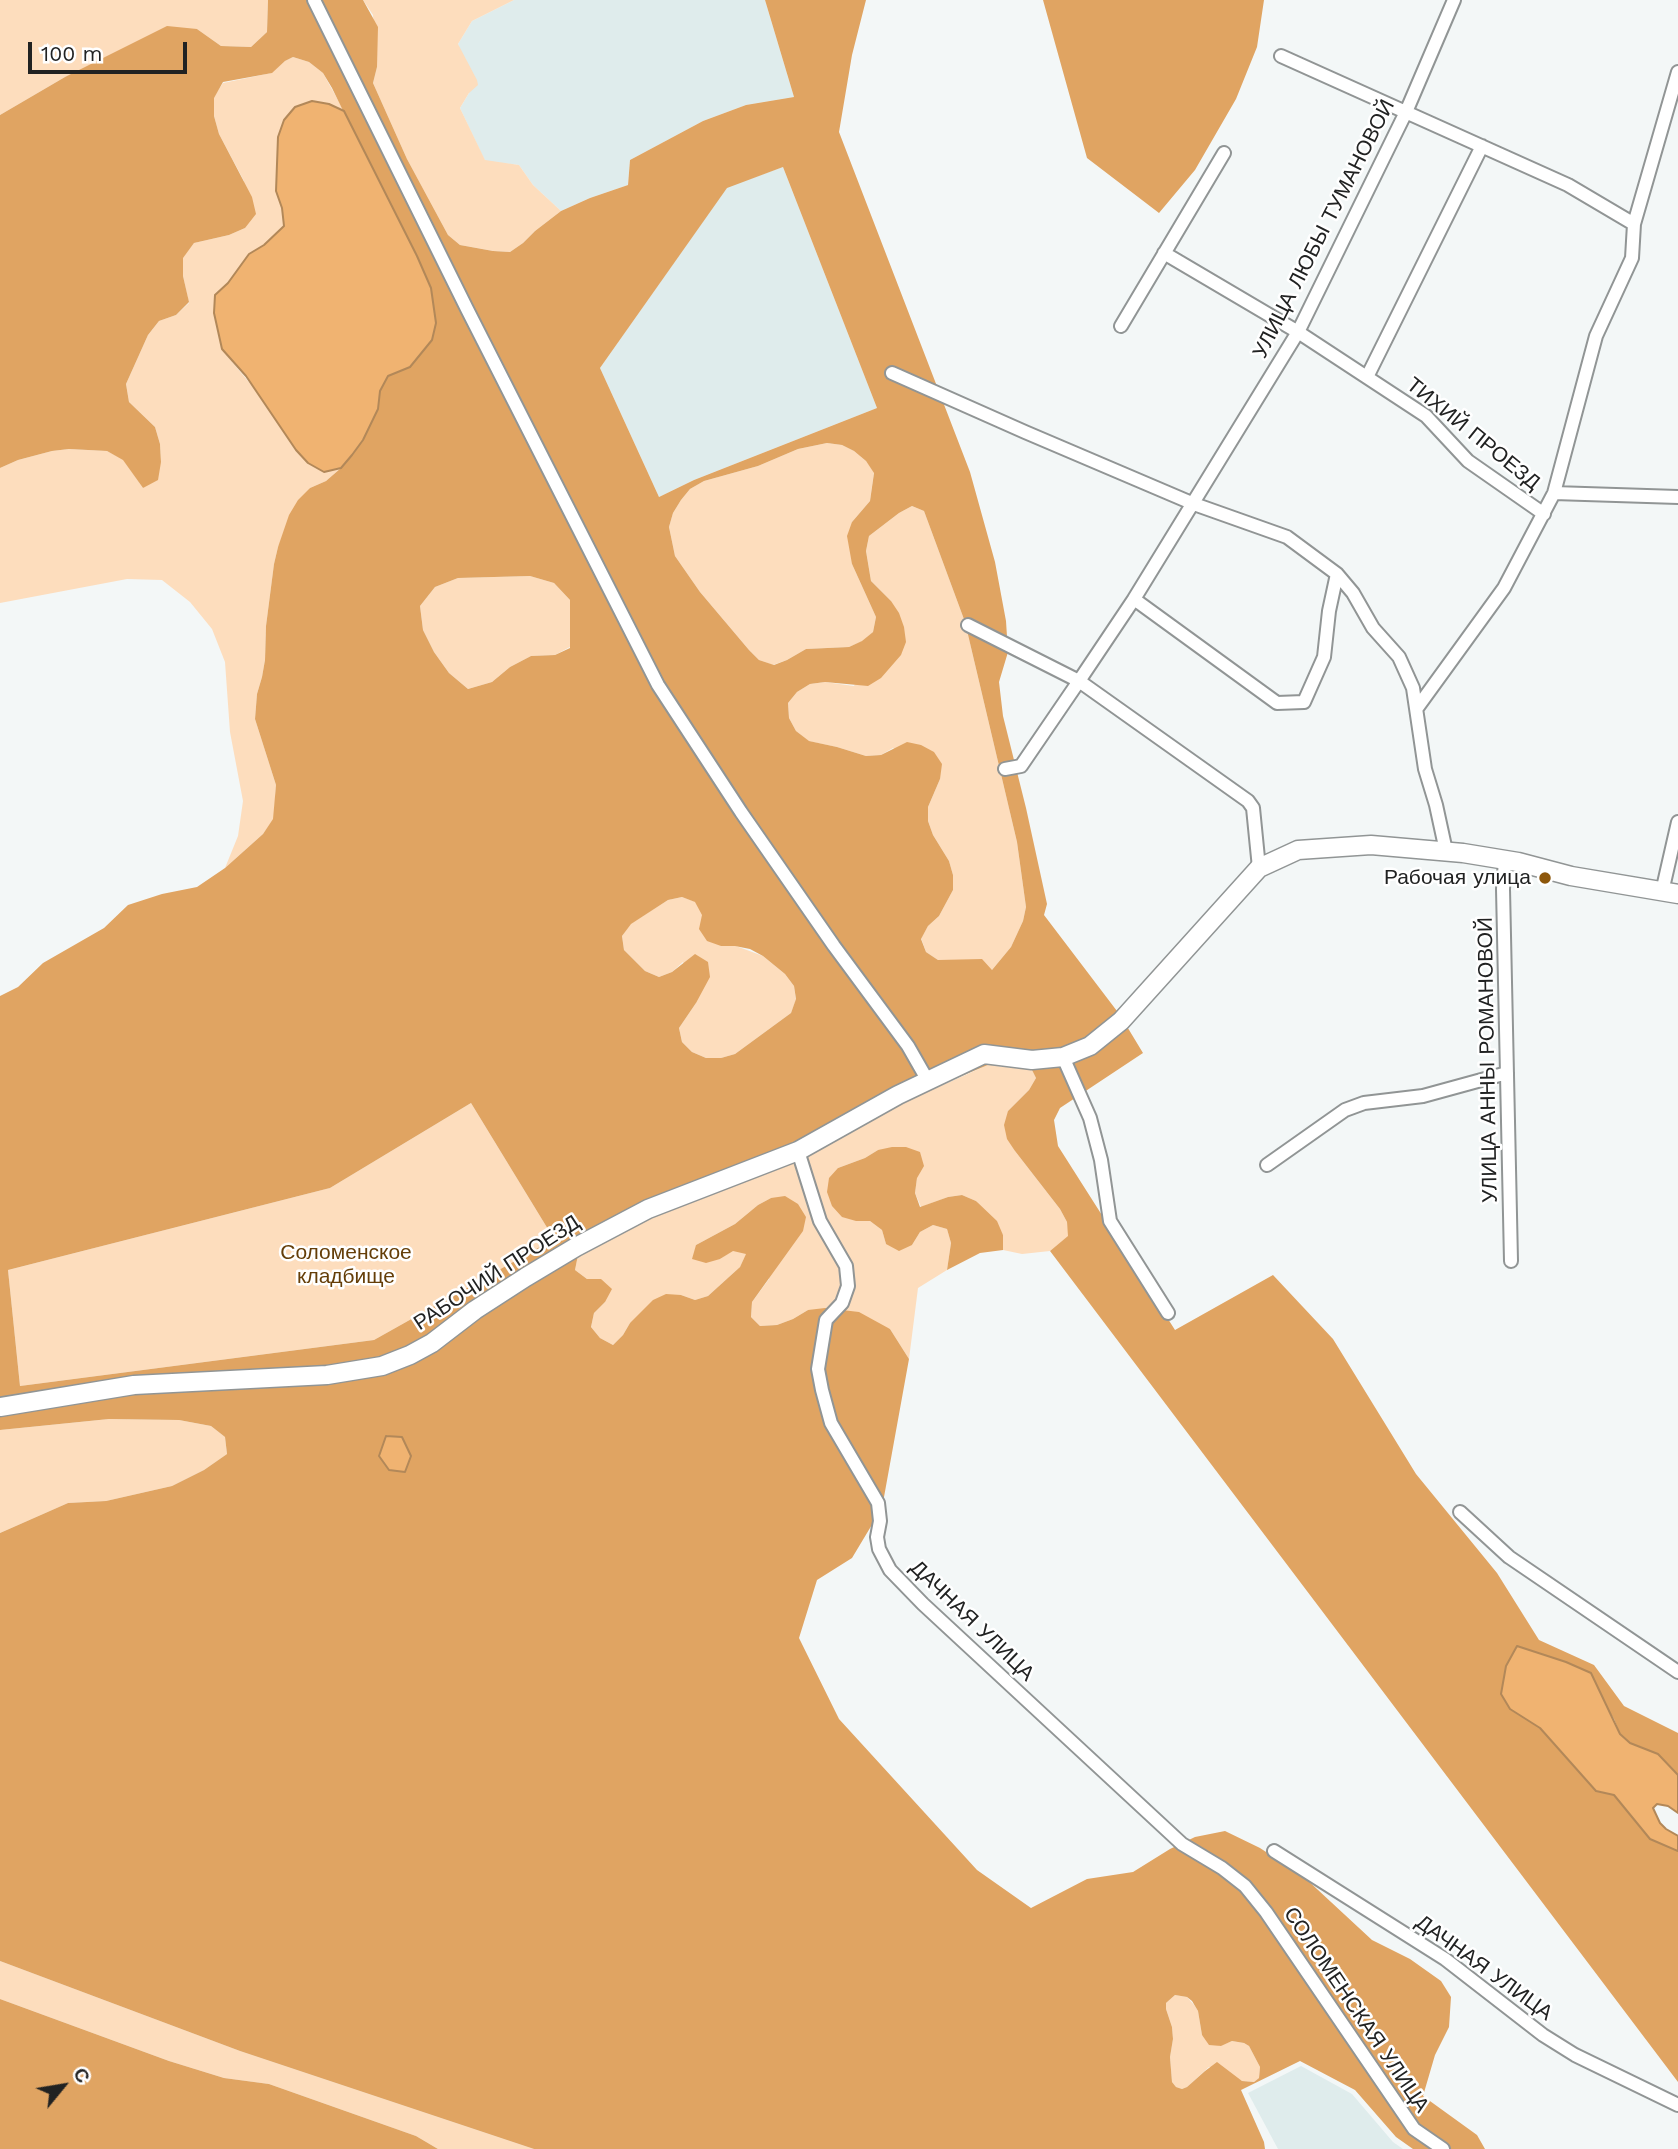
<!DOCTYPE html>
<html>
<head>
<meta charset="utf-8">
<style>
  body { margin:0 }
  #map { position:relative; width:1678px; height:2149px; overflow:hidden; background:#f3f7f7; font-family:"Work Sans",sans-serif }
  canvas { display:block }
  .north { position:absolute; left:28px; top:2051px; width:70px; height:70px; -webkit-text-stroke:5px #fff; paint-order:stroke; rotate:60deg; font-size:19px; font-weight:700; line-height:28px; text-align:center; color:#212222 }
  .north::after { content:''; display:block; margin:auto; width:24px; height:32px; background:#212222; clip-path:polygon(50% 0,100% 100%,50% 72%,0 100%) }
  .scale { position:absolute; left:28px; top:42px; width:159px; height:32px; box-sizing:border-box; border:4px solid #212222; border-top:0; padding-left:9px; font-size:21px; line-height:24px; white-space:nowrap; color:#212222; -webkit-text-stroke:5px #fff; paint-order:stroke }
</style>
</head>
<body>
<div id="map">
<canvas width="1678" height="2149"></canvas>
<div class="north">С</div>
<div class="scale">100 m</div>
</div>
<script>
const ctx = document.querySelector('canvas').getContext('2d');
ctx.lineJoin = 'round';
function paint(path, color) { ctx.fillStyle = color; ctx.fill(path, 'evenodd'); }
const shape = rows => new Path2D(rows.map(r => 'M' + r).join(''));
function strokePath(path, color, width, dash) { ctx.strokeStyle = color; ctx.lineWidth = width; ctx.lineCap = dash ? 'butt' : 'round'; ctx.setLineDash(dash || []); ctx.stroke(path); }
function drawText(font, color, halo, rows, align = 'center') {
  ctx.font = font + ' "Work Sans",sans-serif'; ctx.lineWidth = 5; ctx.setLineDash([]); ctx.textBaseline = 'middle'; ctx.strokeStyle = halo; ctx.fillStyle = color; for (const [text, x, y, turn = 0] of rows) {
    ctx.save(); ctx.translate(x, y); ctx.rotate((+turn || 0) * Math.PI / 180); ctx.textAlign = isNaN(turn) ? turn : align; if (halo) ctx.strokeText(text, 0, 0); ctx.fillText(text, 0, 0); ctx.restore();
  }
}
paint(shape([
  [514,0,765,0,794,97,746,105,703,121,630,160,628,185,590,198,561,211,533,185,519,165,485,161,460,108,469,93,458,44,472,21],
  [783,167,877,408,694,480,659,497,600,368,727,187],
  [1301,2066,1352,2094,1393,2142,1403,2149,1278,2149,1248,2093]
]), '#dfecec');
paint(shape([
  [0,0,268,0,267,32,251,47,221,46,197,29,65,77,0,115],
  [363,0,514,0,472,21,458,44,477,80,478,85,469,93,460,108,485,160,519,165,533,185,561,211,535,231,523,243,510,252,493,251,460,245,448,235,407,159,373,83,377,67,373,15],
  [293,57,309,62,323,73,344,111,329,104,284,120,278,137,276,191,282,208,284,226,264,245,249,254,228,283,216,295,214,313,222,349,233,363,324,472,341,468,326,481,310,488,278,547,274,564,266,626,265,660,262,677,257,694,255,719,276,785,274,819,263,834,225,868,238,836,243,801,230,732,225,662,212,629,190,602,162,580,127,579,0,603,0,468,18,460,52,451,69,449,107,451,123,459,143,488,161,462,160,444,155,427,129,402,126,384,148,335,159,321,176,315,189,303,183,276,183,257,194,243,229,235,245,228,244,181,219,134,214,116,213,98,223,83,271,73,285,61],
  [827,443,842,445,854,451,866,461,874,472,870,501,852,522,852,564,876,617,873,632,863,641,849,647,806,649,787,660,773,665,759,660,749,650,700,592,675,556,669,527,673,513,681,500,690,489,704,481,758,466,798,449],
  [912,506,924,511,965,622,1017,842,1026,907,1023,921,1011,947,992,970,953,960,938,960,926,952,921,938,928,926,939,916,953,890,953,875,949,861,933,835,928,821,928,807,940,779,893,748,881,755,866,756,837,747,808,741,796,731,789,718,788,703,797,692,810,684,825,682,854,686,891,601,871,581,866,551,869,536,899,513],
  [530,576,554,583,570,600,570,647,555,655,531,656,510,667,492,682,468,689,449,673,434,652,423,630,420,606,435,587,458,578],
  [682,897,696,902,721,946,736,946,763,956,785,974,794,986,796,1000,791,1013,735,1054,721,1058,706,1058,692,1052,682,1042,679,1028,696,1003,683,962,672,972,659,977,645,971,624,950,622,936,630,924,668,900],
  [988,1065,1032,1070,1036,1078,1029,1090,1008,1111,1015,1151,1060,1209,1067,1222,1069,1236,1050,1251,1022,1254,1003,1250,1003,1235,976,1201,962,1195,948,1197,921,1207,915,1193,917,1178,878,1150,865,1158,838,1168,856,1221,870,1221,882,1230,886,1244,912,1245,920,1232,933,1225,947,1229,951,1243,947,1270,918,1288,909,1359,890,1329,808,1310,793,1319,777,1325,760,1326,751,1317,752,1302,769,1279,771,1198,758,1205,735,1224,696,1245,720,1259,733,1250,747,1253,740,1267,708,1296,695,1300,681,1295,630,1323,623,1335,613,1345,600,1338,591,1327,594,1313,605,1302,587,1279,575,1270,578,1255,668,1206],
  [471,1103,554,1239,374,1340,20,1386,8,1270,330,1188],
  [109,1419,179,1420,211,1426,225,1437,227,1454,204,1470,172,1486,106,1501,68,1503,0,1533,0,1430],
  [0,1961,240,2051,534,2149,438,2149,416,2136,269,2084,224,2078,169,2061,0,1999],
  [1175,1995,1187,1997,1195,2006,1198,2011,1202,2035,1220,2046,1232,2041,1244,2043,1249,2046,1260,2067,1259,2078,1254,2082,1242,2081,1209,2067,1187,2087,1182,2089,1176,2087,1172,2082,1170,2057,1173,2039,1172,2027,1166,2009,1166,2003]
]), '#fdddbd');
paint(shape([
  [268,0,363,0,378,27,377,67,373,83,407,159,448,235,460,245,493,251,510,252,523,243,535,231,561,211,590,198,628,185,630,160,703,121,746,105,794,97,765,0,866,0,852,55,839,132,970,472,995,562,1006,621,1008,652,999,682,1003,716,1026,808,1047,904,1044,915,1120,1015,1143,1053,1060,1108,1054,1120,1058,1146,1175,1330,1273,1275,1333,1339,1416,1474,1497,1573,1539,1640,1594,1665,1624,1706,1678,1733,1678,1775,1658,1754,1630,1743,1620,1734,1614,1719,1605,1704,1566,1662,1517,1646,1510,1709,1540,1728,1596,1790,1614,1795,1650,1839,1678,1851,1678,2082,1050,1251,1068,1236,1067,1222,1060,1209,1015,1151,1007,1139,1004,1125,1008,1111,1029,1090,1036,1078,1032,1070,1003,1066,988,1065,947,1082,897,1106,668,1206,578,1255,575,1270,587,1279,601,1279,612,1289,605,1302,594,1313,591,1327,600,1338,613,1345,623,1335,630,1323,653,1300,666,1294,681,1295,695,1300,708,1296,740,1267,746,1254,733,1251,720,1259,706,1263,692,1259,696,1245,735,1224,758,1205,771,1198,785,1196,798,1204,806,1217,803,1231,752,1302,751,1317,760,1326,777,1325,793,1319,808,1310,825,1308,859,1312,890,1329,909,1359,882,1508,852,1558,817,1580,799,1638,839,1719,977,1870,1031,1908,1087,1879,1133,1872,1170,1849,1195,1837,1225,1831,1260,1848,1304,1877,1372,1940,1410,1959,1441,1981,1451,1997,1449,2027,1435,2055,1423,2096,1477,2135,1485,2149,1413,2149,1396,2137,1355,2090,1300,2061,1241,2090,1264,2142,1265,2149,534,2149,240,2051,0,1961,0,1533,68,1503,106,1501,172,1486,204,1470,227,1454,225,1437,211,1426,179,1420,109,1419,0,1430,0,996,18,987,43,963,104,928,128,905,162,894,197,887,225,868,263,834,273,819,276,785,255,719,257,694,262,677,265,660,266,626,274,564,278,547,289,515,298,500,310,488,326,481,341,468,363,440,378,409,380,391,388,376,410,367,352,129,332,88,323,73,309,62,293,57,285,61,272,73,223,82,214,98,214,116,219,134,252,197,256,214,245,228,229,235,194,243,183,258,183,276,189,302,176,315,159,321,148,335,126,384,129,402,155,427,160,444,161,462,158,480,143,488,123,460,107,451,69,449,52,451,18,460,0,468,0,115,65,77,167,26,197,29,221,46,251,47,267,32],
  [783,167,877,408,694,480,659,497,600,368,727,188],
  [827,443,842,445,854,451,866,461,874,473,870,501,852,522,847,536,852,564,876,617,873,632,862,641,849,647,806,649,787,660,774,665,759,660,749,650,700,592,675,556,669,527,673,513,681,500,690,489,704,481,758,466,798,449],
  [912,506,924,511,965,622,1017,842,1026,907,1023,921,1011,947,992,970,982,959,938,960,926,952,921,939,928,926,939,916,953,890,953,875,949,861,933,835,928,821,928,807,940,779,942,764,934,752,921,745,907,742,881,755,866,756,837,747,809,741,796,731,789,718,788,703,797,692,810,684,825,682,868,686,881,678,901,655,906,642,904,627,899,613,891,601,871,581,866,551,869,536,899,513],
  [530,576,554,583,570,600,570,648,555,655,531,656,510,667,492,682,468,689,449,673,434,652,423,630,420,606,435,587,458,578],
  [682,897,695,902,702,915,699,929,707,941,721,946,735,946,750,949,763,956,785,974,794,986,796,999,791,1013,735,1054,721,1058,706,1058,692,1052,682,1042,679,1028,696,1003,710,977,708,962,695,954,672,972,659,977,645,971,624,950,622,936,631,924,668,900],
  [471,1103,554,1239,374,1340,20,1386,8,1270,330,1188],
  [1175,1995,1187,1997,1192,2001,1198,2011,1202,2035,1209,2045,1221,2046,1232,2041,1244,2043,1249,2046,1260,2067,1259,2078,1254,2082,1242,2081,1217,2062,1205,2071,1187,2087,1182,2089,1176,2087,1172,2082,1170,2057,1173,2039,1172,2027,1166,2009,1166,2003],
  [1043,0,1264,0,1257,47,1236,99,1195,170,1159,213,1087,158],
  [892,1147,906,1147,920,1152,924,1166,917,1178,915,1193,920,1207,948,1197,962,1195,976,1201,997,1221,1003,1235,1003,1250,980,1253,947,1270,951,1243,947,1229,933,1225,920,1232,912,1245,899,1251,886,1244,882,1230,870,1221,856,1221,842,1217,832,1206,827,1192,829,1178,838,1168,865,1158,878,1150],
  [0,1999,169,2061,224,2078,269,2084,416,2136,438,2149,0,2149]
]), '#e0a462');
const water = shape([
  [312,101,329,104,344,111,417,256,431,288,436,323,432,340,410,367,388,376,380,391,378,409,363,440,352,455,341,468,324,472,308,463,296,450,246,376,222,349,214,313,215,295,228,283,249,254,264,245,284,226,282,208,276,191,278,137,284,120,295,107,312,101],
  [386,1436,402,1437,411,1456,405,1472,389,1470,379,1456,386,1436],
  [1517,1646,1566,1662,1591,1673,1620,1734,1630,1743,1658,1754,1678,1775,1678,1813,1668,1806,1657,1804,1653,1808,1660,1823,1666,1829,1678,1836,1678,1851,1650,1839,1614,1795,1596,1791,1540,1728,1510,1709,1501,1694,1506,1666,1517,1646]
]);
paint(water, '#f0b371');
strokePath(water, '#b28859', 2);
const street = shape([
  [314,0,467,309,658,685,741,812,834,946,908,1046,928,1081],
  [1281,56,1568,185,1634,224],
  [1164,253,1298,332,1426,416,1468,461,1544,514],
  [1121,326,1224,153],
  [892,373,1025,432,1194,504,1287,537,1337,574,1353,593,1373,628,1399,657,1413,688,1425,769,1436,805,1446,851],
  [1367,377,1482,146],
  [1554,493,1678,497],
  [1134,599,1298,332,1406,112,1454,0],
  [968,625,1079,681,1021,766,1005,769],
  [1417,708,1504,588,1554,493,1596,336,1632,258,1634,224,1678,72],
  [1505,860,1503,889,1511,1261],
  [1259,868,1253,808,1248,801,1079,681,1134,599,1277,703,1304,702,1324,657,1329,611,1337,574],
  [1662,892,1678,822],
  [1063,1057,1090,1118,1101,1160,1110,1221,1168,1313],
  [798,1151,820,1221,846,1266,848,1286,842,1303,826,1320,818,1369,822,1390,831,1423,878,1503,880,1521,877,1537,879,1549,890,1570,923,1604,1182,1844,1222,1868,1245,1886,1266,1912,1414,2129,1443,2149],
  [1267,1165,1345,1110,1364,1103,1423,1096,1507,1073],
  [1460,1512,1509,1557,1678,1672],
  [1274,1851,1445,1959,1543,2035,1575,2055,1678,2105]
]);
const secondary = shape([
  [0,1407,134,1385,327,1375,382,1366,410,1355,432,1343,475,1310,526,1277,576,1247,648,1209,798,1151,898,1095,984,1054,1032,1060,1063,1057,1090,1046,1121,1021,1259,868,1298,850,1371,845,1463,853,1518,862,1571,876,1678,894]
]);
strokePath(street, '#919595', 16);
strokePath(secondary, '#919595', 21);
strokePath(street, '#fff', 12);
strokePath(secondary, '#fff', 18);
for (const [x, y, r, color] of [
  [1545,878,7,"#8d570b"]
]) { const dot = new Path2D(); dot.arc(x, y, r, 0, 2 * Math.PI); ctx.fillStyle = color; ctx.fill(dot); strokePath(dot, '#fff', 2.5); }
drawText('21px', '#212222', '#fff', [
  ["УЛИЦА ЛЮБЫ ТУМАНОВОЙ",1324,229,-63],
  ["ТИХИЙ ПРОЕЗД",1473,434,39],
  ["УЛИЦА АННЫ РОМАНОВОЙ",1488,1060,-91],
  ["РАБОЧИЙ ПРОЕЗД",497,1273,-33],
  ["ДАЧНАЯ УЛИЦА",972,1621,44],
  ["ДАЧНАЯ УЛИЦА",1484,1968,36],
  ["СОЛОМЕНСКАЯ УЛИЦА",1356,2010,56]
]);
drawText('21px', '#212222', '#fff', [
  ["Рабочая улица",1531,878]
], 'right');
drawText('21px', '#653e08', '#fff', [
  ["Соломенское",346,1253],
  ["кладбище",346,1277]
]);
</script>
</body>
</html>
